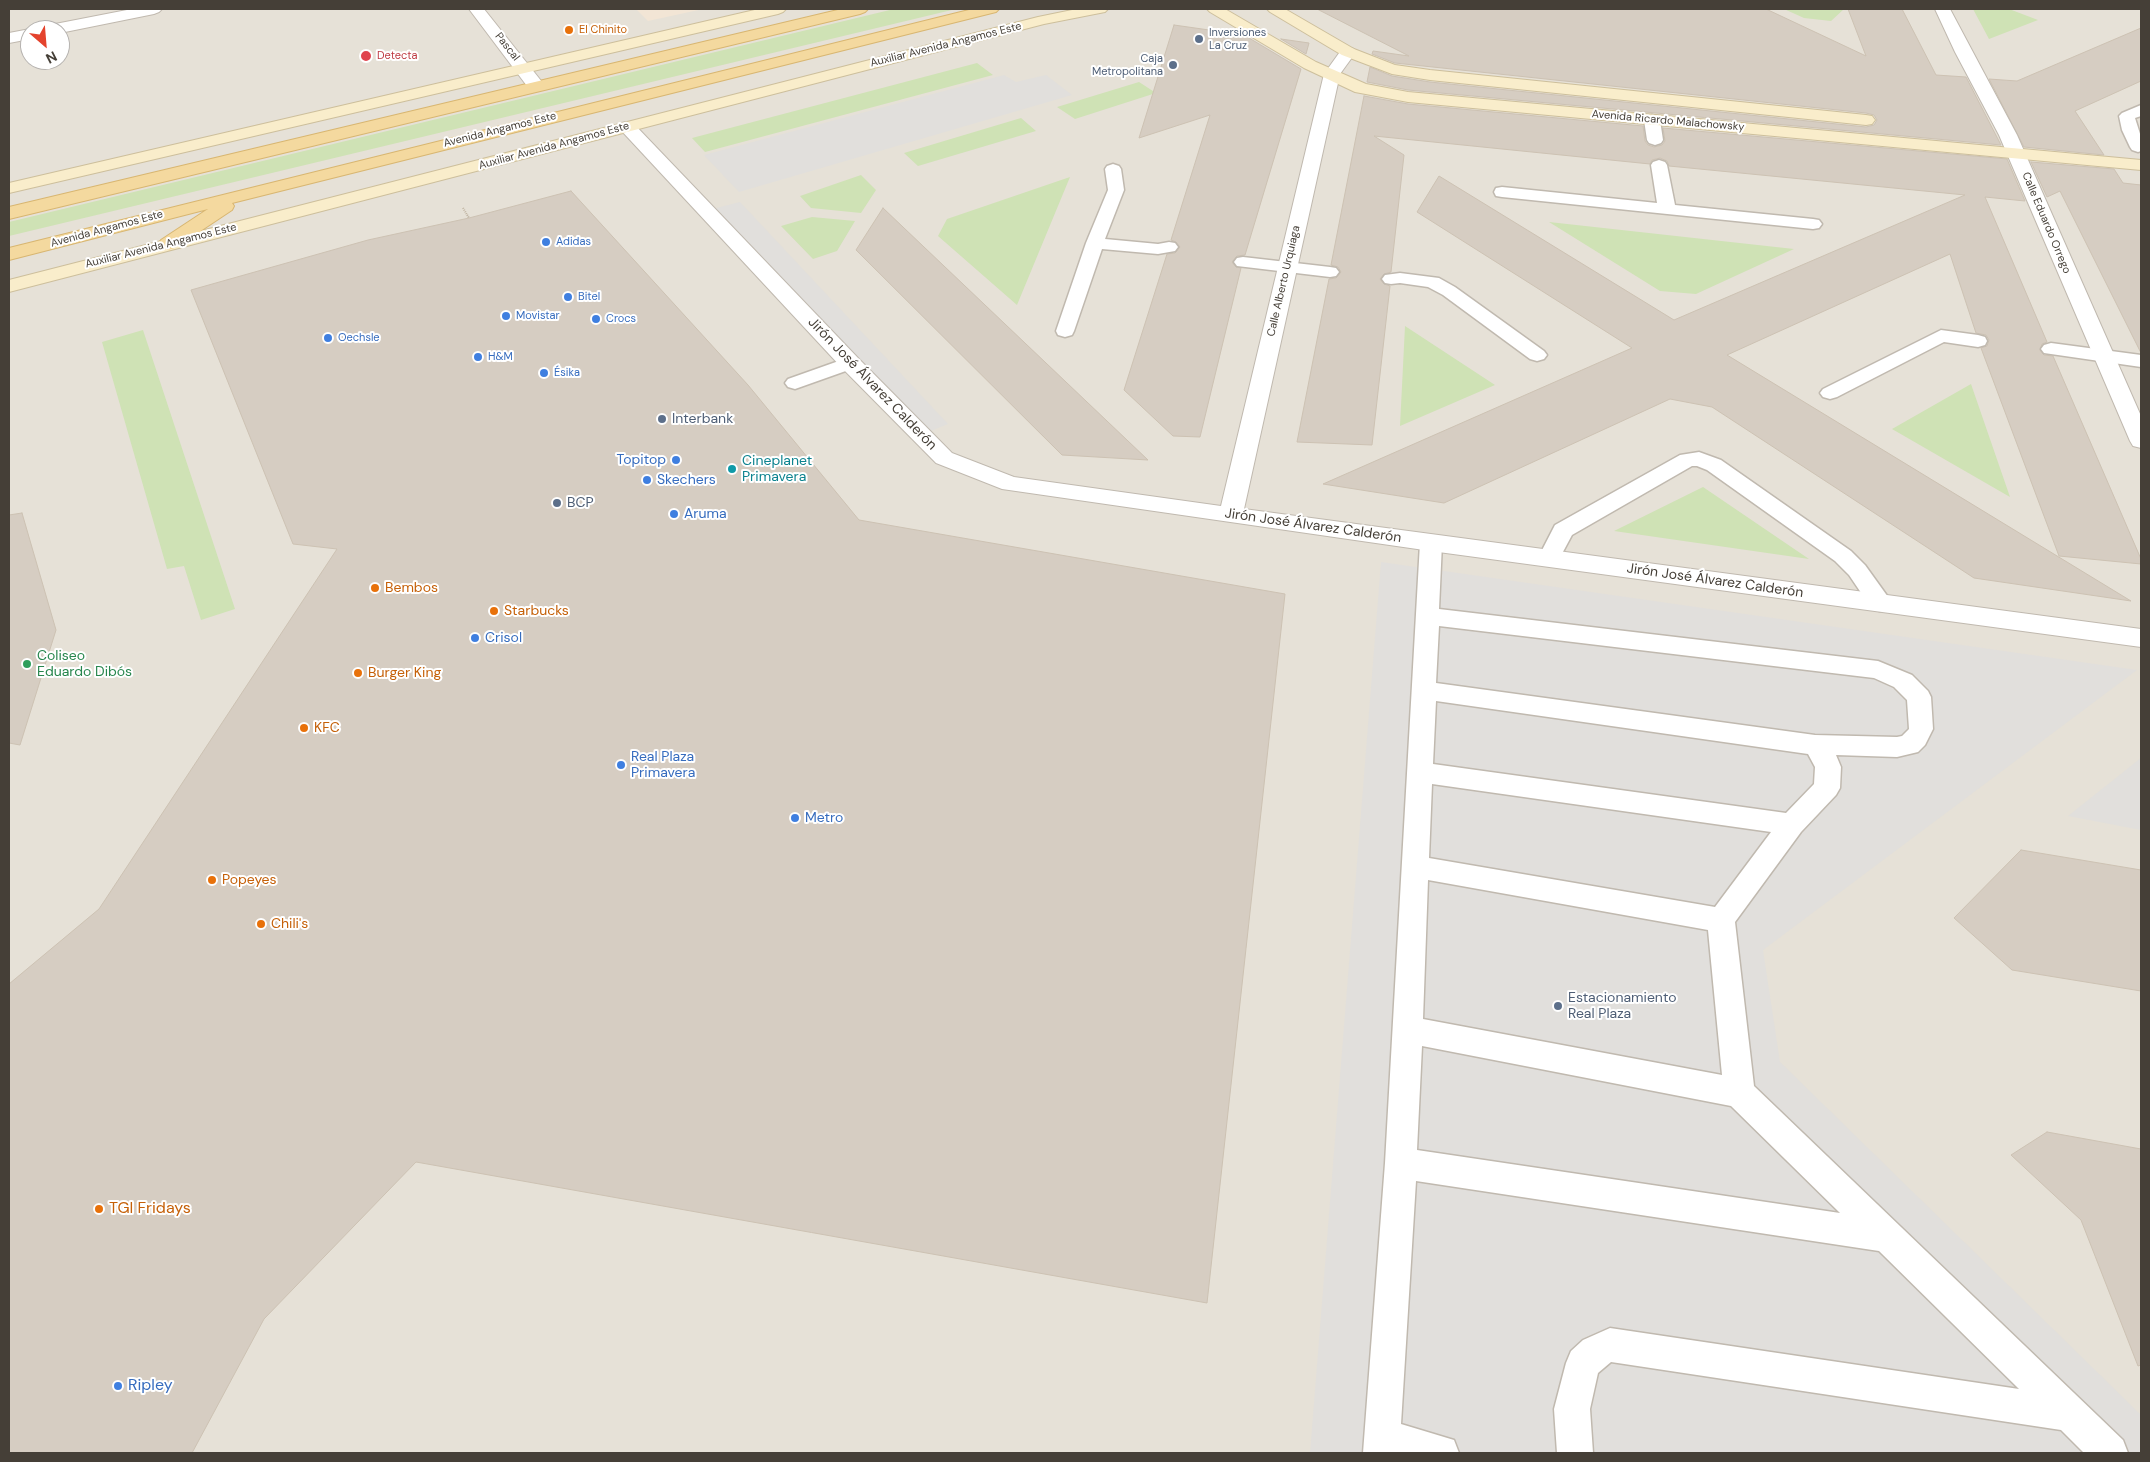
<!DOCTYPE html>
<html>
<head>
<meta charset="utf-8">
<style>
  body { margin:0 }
  #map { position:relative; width:2150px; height:1462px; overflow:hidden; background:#f2efe8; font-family:"DM Sans",sans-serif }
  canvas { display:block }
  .frame { position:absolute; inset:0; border:10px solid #453f37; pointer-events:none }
  .north { position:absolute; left:20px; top:20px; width:50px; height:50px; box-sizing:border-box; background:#fff; border:1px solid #b5b2af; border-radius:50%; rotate:153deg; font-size:14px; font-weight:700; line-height:20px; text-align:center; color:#453f37 }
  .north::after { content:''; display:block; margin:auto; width:18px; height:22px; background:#e4432d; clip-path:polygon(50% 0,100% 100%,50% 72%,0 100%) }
</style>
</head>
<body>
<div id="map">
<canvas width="2150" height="1462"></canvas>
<div class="frame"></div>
<div class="north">N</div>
</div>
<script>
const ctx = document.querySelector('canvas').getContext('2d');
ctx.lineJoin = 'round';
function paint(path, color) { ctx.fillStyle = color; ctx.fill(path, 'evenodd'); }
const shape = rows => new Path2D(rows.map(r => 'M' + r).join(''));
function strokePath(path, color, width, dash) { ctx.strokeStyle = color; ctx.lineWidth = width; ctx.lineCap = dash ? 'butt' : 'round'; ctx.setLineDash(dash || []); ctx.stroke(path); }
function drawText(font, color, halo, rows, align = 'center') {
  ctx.font = font + ' "DM Sans",sans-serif'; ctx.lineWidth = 4; ctx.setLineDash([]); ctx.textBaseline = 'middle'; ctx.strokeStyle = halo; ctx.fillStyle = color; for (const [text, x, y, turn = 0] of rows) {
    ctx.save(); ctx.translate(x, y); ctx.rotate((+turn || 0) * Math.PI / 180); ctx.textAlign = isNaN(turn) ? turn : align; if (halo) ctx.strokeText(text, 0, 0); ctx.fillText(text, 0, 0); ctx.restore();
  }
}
paint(shape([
  [9,9,2141,9,2141,1453,9,1453],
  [30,30,60,30,60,60,30,60]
]), '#e6e1d7');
paint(shape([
  [636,9,703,9,648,21]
]), '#f2e5d5');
paint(shape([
  [894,9,956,9,9,236,9,222],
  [1784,9,1844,9,1831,21,1804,18],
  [1973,9,2009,9,2038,20,1989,39],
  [977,63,993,75,705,152,692,138],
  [1139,82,1156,93,1075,119,1057,107],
  [1021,118,1036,131,918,166,904,153],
  [861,175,876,190,861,213,811,208,800,196],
  [1070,177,1017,305,938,236,947,219],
  [812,217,855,221,837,251,813,259,781,226],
  [1549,222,1794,249,1696,294,1660,291],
  [1405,326,1495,385,1400,426],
  [143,330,235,609,201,620,184,566,167,569,102,342],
  [1971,384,2010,497,1892,429],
  [1703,487,1809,559,1614,531]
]), '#cfe2b5');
paint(shape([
  [1004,75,1016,82,1046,75,1072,95,739,192,704,155],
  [740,202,948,424,926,433,709,210],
  [1381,562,2137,670,1763,950,1780,1062,2141,1415,2141,1453,1310,1453],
  [2141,758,2141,830,2068,816]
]), '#e1dfdc');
const building = shape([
  [1317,9,1766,9,1866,56,1848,9,1902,9,1936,75,1966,77,2001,145,1408,90,1367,82,1370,67,1392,76,1430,82,1866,127,1874,125,1877,120,1874,115,1866,113,1395,63,1372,54,1373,51,1409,56,1317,9],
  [1174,25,1244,35,1301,69,1245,255,1237,256,1232,262,1236,267,1241,268,1200,437,1173,436,1124,390,1167,254,1175,253,1180,247,1176,242,1171,240,1210,115,1139,138,1174,25],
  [2141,28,2141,81,2075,111,2104,155,2024,147,1989,79,2017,81,2141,28],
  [1281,39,1309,43,1306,54,1281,39],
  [1364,96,1408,104,1643,126,1645,141,1648,145,1654,147,1662,145,1665,141,1663,128,2007,159,2025,201,1985,197,2047,342,2042,344,2040,350,2044,355,2053,356,2141,559,2141,564,2059,556,1981,348,1987,346,1989,340,1986,335,1976,333,1950,254,1727,355,2131,601,1974,578,1712,407,1670,399,1444,503,1323,484,1632,348,1417,212,1439,176,1674,320,1965,195,1669,166,1667,161,1660,158,1652,160,1650,164,1374,136,1404,155,1391,272,1384,274,1380,279,1384,284,1390,286,1372,445,1297,442,1329,279,1336,278,1341,272,1338,267,1331,265,1364,96],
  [2031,162,2114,169,2123,183,2141,185,2141,353,2060,191,2047,197,2031,162],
  [571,191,748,385,859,520,1285,594,1207,1303,416,1162,264,1319,192,1453,9,1453,9,984,99,909,337,549,293,544,191,290,368,240,469,218,571,191],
  [883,208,1148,460,1062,455,856,250,883,208],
  [22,513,56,630,20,745,9,743,9,515,22,513],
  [2021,850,2141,870,2141,991,2012,970,1954,918,2021,850],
  [2047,1132,2141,1149,2141,1365,2138,1366,2081,1220,2011,1155,2047,1132]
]);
paint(building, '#d6cdc2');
strokePath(building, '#cdc2b3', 1);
const lane = shape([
  [2141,105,2141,116,2135,118,2141,137,2141,151,2138,152,2132,150,2130,147,2122,130,2119,116,2122,113,2141,105],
  [1652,115,1658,117,1660,120,1663,140,1661,143,1655,145,1649,143,1647,140,1644,120,1646,117,1652,115],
  [1659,160,1665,162,1667,165,1675,205,1813,219,1819,220,1822,224,1819,228,1813,229,1502,197,1496,196,1494,192,1496,188,1502,187,1657,203,1651,165,1653,162,1659,160],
  [1113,164,1119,166,1121,169,1124,190,1105,239,1158,244,1169,242,1175,243,1178,247,1175,251,1158,254,1102,249,1074,331,1072,335,1065,337,1058,335,1056,331,1086,243,1108,190,1105,169,1107,166,1113,164],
  [1243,257,1330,267,1336,268,1339,272,1336,276,1330,277,1237,266,1234,262,1237,258,1243,257],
  [1400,273,1439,278,1455,287,1544,351,1547,355,1544,359,1537,361,1530,359,1443,295,1428,287,1400,283,1391,284,1385,283,1382,279,1385,275,1400,273],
  [1941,330,1978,335,1985,337,1987,341,1985,345,1978,347,1944,342,1837,397,1830,399,1823,397,1820,393,1823,389,1941,330],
  [2051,343,2141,355,2141,367,2044,353,2041,349,2044,345,2051,343],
  [850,357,857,359,860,363,857,367,795,389,788,387,785,383,788,379,850,357],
  [1699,452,1721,460,1851,551,1865,565,1888,597,1892,603,1888,609,1880,611,1872,609,1849,575,1835,561,1707,470,1697,466,1692,466,1572,535,1557,563,1549,566,1541,563,1538,558,1555,525,1680,455,1699,452],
  [1431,536,1439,538,1442,543,1439,609,1878,661,1912,675,1928,691,1931,697,1933,729,1925,745,1918,752,1897,757,1836,755,1841,767,1840,788,1836,795,1801,832,1735,922,1754,1086,2123,1440,2128,1453,2084,1453,2061,1430,1611,1362,1598,1373,1590,1409,1593,1453,1557,1453,1554,1409,1566,1363,1571,1351,1583,1340,1610,1328,2019,1389,1879,1251,1416,1181,1401,1424,1454,1440,1459,1453,1363,1453,1385,1163,1420,543,1423,538,1431,536],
  [1439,626,1874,678,1894,687,1907,700,1909,729,1902,736,1897,737,1815,735,1436,683,1439,626],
  [1436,701,1808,754,1815,767,1814,784,1786,813,1433,764,1436,701],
  [1432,784,1771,832,1715,907,1429,858,1432,784],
  [1428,880,1708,930,1722,1075,1423,1019,1428,880],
  [1422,1046,1731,1106,1840,1213,1417,1150,1422,1046]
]);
const street = shape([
  [132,9,162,9,159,12,154,14,60,33,60,30,42,30,44,27,50,25,132,9],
  [469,9,484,9,542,82,544,86,542,90,530,90,469,9],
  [1935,9,1950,9,2017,135,2141,416,2141,448,2133,446,2130,441,1999,135,1955,52,1935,9],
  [30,29,33,30,30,30,30,39,9,43,9,33,30,29],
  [1348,47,1354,49,1356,52,1340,74,1244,509,2141,629,2141,647,1431,551,1002,489,936,463,842,368,618,127,621,123,627,122,633,123,858,358,952,453,1014,477,1221,506,1324,74,1342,49,1348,47]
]);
const secondary = shape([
  [759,9,786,9,783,12,778,14,9,193,9,183,759,9],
  [1077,9,1108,9,1105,12,1044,24,9,292,9,280,1038,17,1077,9],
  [1207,9,1225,9,1316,62,1366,84,1408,92,2141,160,2141,170,1408,102,1355,92,1304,68,1210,12,1207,9],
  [1267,9,1285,9,1354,49,1395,65,1430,70,1866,115,1872,116,1875,120,1872,124,1866,125,1430,80,1392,74,1342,55,1270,12,1267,9]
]);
const primary = shape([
  [842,9,868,9,865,12,860,14,9,219,9,207,842,9],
  [973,9,999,9,996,12,232,203,234,206,232,210,175,248,168,250,161,248,158,244,161,240,208,209,9,260,9,248,973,9]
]);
strokePath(lane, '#c0b9af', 3);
strokePath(street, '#c0b9af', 2);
strokePath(secondary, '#cdbf9c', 2);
strokePath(primary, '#d8b671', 2);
strokePath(shape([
  [463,208,469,218]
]), '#bdb19e', 2, [1, 1]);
paint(lane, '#fff');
paint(street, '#fff');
paint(secondary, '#f9edcb');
paint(primary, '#f4d99f');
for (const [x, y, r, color] of [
  [569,30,5,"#e8710a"],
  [1199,39,5,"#5c6f8a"],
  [366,56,6,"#e0444e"],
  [1173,65,5,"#5c6f8a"],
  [546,242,5,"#3f7fe0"],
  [568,297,5,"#3f7fe0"],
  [506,316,5,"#3f7fe0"],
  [596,319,5,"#3f7fe0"],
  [328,338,5,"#3f7fe0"],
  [478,357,5,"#3f7fe0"],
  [544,373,5,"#3f7fe0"],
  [662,419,5,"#5c6f8a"],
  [676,460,5,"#3f7fe0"],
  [732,469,5,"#0f9aa8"],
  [647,480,5,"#3f7fe0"],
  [557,503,5,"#5c6f8a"],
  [674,514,5,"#3f7fe0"],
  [375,588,5,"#e8710a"],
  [494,611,5,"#e8710a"],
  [475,638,5,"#3f7fe0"],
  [27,664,5,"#2e9e5b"],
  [358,673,5,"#e8710a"],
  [304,728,5,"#e8710a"],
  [621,765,5,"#3f7fe0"],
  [795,818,5,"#3f7fe0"],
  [212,880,5,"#e8710a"],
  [261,924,5,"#e8710a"],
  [1558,1006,5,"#5c6f8a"],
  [99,1209,5,"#e8710a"],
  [118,1386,5,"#3f7fe0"]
]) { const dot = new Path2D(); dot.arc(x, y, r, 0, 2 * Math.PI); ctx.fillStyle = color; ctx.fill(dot); strokePath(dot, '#fff', 2); }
drawText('11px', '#c56008', '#fff', [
  ["El Chinito",579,30]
], 'left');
drawText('11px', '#4e5e75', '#fff', [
  ["Inversiones",1209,33],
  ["La Cruz",1209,46],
  ["Caja",1163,59,"right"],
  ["Metropolitana",1163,72,"right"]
], 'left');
drawText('11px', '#453f37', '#fff', [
  ["Auxiliar Avenida Angamos Este",946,45,-14],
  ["Pascal",507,47,52],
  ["Avenida Ricardo Malachowsky",1668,121,5],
  ["Avenida Angamos Este",500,130,-14],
  ["Auxiliar Avenida Angamos Este",554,146,-15],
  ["Calle Eduardo Orrego",2046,223,67],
  ["Avenida Angamos Este",107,229,-15],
  ["Auxiliar Avenida Angamos Este",161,246,-14],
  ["Calle Alberto Urquiaga",1284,281,-77]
]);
drawText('11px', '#be3a42', '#fff', [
  ["Detecta",377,56]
], 'left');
drawText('11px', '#366cbe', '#fff', [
  ["Adidas",556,242],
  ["Bitel",578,297],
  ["Movistar",516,316],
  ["Crocs",606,319],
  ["Oechsle",338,338],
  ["H&M",488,357],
  ["Ésika",554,373]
], 'left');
drawText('14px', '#453f37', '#fff', [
  ["Jirón José Álvarez Calderón",872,384,46],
  ["Jirón José Álvarez Calderón",1313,526,8],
  ["Jirón José Álvarez Calderón",1715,581,8]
]);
drawText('14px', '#4e5e75', '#fff', [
  ["Interbank",672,419],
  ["BCP",567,503],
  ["Estacionamiento",1568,998],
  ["Real Plaza",1568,1014]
], 'left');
drawText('14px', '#366cbe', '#fff', [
  ["Topitop",666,460,"right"],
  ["Skechers",657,480],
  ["Aruma",684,514],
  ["Crisol",485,638],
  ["Real Plaza",631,757],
  ["Primavera",631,773],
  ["Metro",805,818]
], 'left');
drawText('14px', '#0d838f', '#fff', [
  ["Cineplanet",742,461],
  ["Primavera",742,477]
], 'left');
drawText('14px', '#c56008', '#fff', [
  ["Bembos",385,588],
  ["Starbucks",504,611],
  ["Burger King",368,673],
  ["KFC",314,728],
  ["Popeyes",222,880],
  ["Chili's",271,924]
], 'left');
drawText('14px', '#27864d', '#fff', [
  ["Coliseo",37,656],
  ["Eduardo Dibós",37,672]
], 'left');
drawText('16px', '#c56008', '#fff', [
  ["TGI Fridays",109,1209]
], 'left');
drawText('16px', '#366cbe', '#fff', [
  ["Ripley",128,1386]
], 'left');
</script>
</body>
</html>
